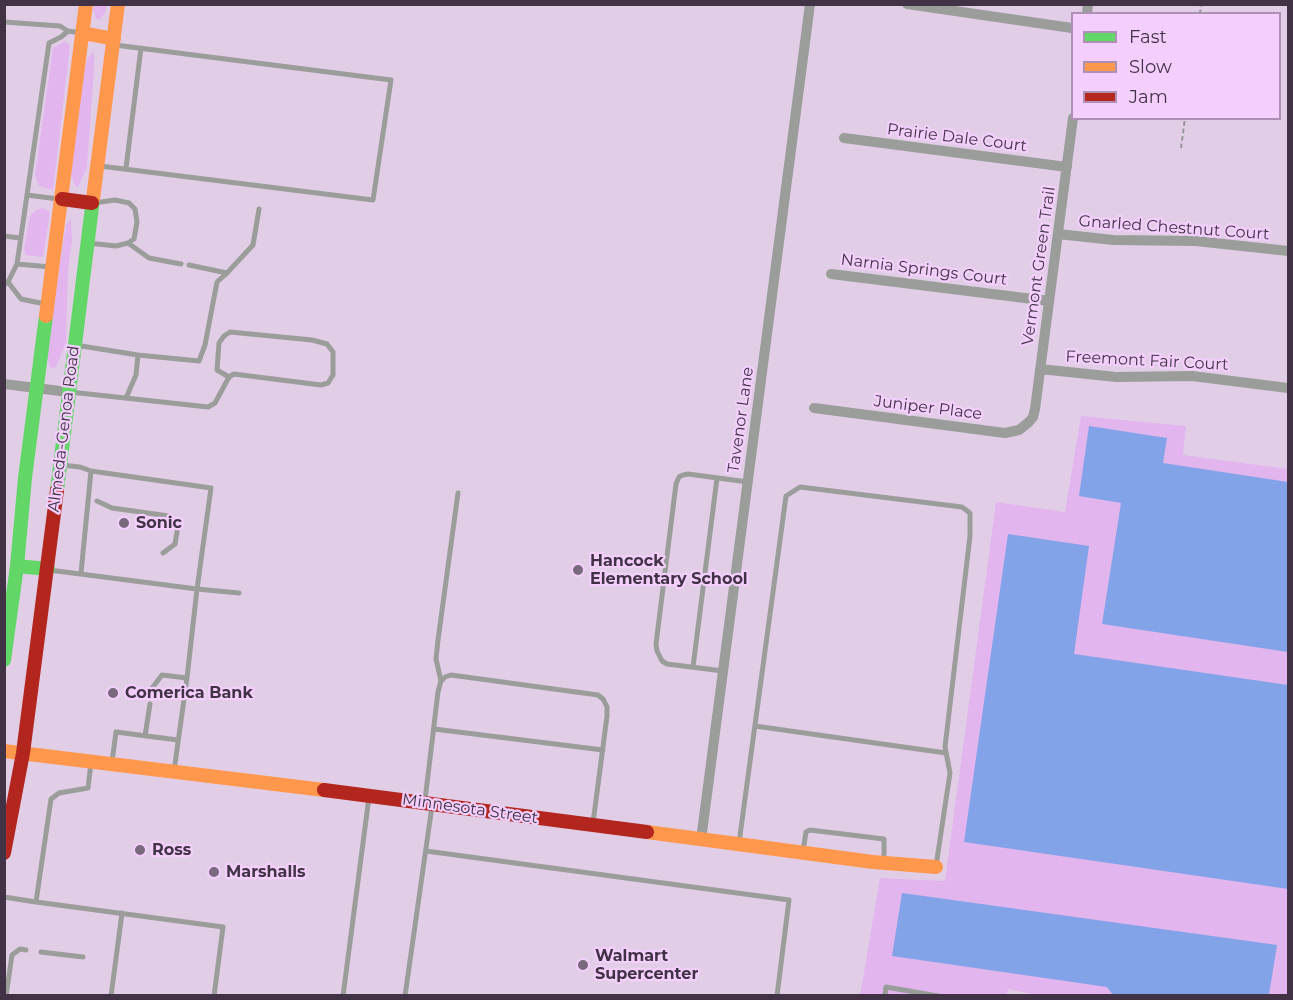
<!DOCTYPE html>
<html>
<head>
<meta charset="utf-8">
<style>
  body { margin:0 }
  #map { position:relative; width:1293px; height:1000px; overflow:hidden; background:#e1cee6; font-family:Montserrat,sans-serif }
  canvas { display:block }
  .frame { position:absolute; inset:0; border:6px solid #413345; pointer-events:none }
  .legend { position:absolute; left:1071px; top:12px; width:210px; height:108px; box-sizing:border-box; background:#f4cffe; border:2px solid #ac91b4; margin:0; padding:8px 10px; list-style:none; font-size:18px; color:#413345 }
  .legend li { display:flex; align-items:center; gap:12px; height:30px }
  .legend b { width:30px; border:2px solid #ac91b4 }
</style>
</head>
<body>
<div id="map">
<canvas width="1293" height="1000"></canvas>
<div class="frame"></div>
<ul class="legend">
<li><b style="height:8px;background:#63d668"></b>Fast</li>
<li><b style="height:8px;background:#ff974d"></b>Slow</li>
<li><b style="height:8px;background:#b3261e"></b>Jam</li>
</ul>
</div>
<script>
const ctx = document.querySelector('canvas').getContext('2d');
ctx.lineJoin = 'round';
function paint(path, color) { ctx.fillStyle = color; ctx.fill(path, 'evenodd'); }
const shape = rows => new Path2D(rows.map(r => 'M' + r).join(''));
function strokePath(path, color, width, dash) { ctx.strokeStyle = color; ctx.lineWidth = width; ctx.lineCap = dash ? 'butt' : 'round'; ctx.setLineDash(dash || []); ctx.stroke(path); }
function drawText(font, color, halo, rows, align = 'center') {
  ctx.font = font + ' Montserrat,sans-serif'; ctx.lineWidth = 4.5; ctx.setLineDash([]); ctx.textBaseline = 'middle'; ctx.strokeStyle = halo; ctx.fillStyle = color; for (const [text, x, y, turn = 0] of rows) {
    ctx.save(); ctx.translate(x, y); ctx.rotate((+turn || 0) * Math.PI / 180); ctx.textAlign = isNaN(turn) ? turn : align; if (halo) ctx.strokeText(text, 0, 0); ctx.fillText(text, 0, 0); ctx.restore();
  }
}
paint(shape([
  [94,5,107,5,105,13,99,20,96,18,93,10],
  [65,41,70,46,53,190,39,186,35,175,53,48],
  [94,51,94,70,87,167,78,187,75,186,71,175,83,75,87,59],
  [43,208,50,212,43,257,26,255,24,249,30,216,36,210],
  [71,219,72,240,68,270,66,343,56,367,50,368,47,357,61,257,66,224],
  [1081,416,1186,426,1183,455,1288,469,1288,995,1042,996,1008,989,1006,996,860,996,880,878,945,881,996,502,1065,512]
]), '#e2b5ee');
paint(shape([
  [1089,426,1167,438,1163,463,1288,482,1288,652,1102,624,1121,503,1079,496],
  [1008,534,1089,546,1074,654,1288,685,1288,889,964,842],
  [902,893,1277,945,1269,995,1113,995,1107,987,892,956]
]), '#82a3e7');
strokePath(shape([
  [1200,14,1201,4],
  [1181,148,1185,118]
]), '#989798', 2, [4.5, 3]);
strokePath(shape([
  [4,22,60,26,68,31],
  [100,166,373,200,391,80,115,45],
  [126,168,141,48],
  [27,195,58,199],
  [4,236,20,238],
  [88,243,116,246,128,243,134,239,137,222,135,209,129,203,115,200,94,203],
  [128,243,149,258,181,264],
  [17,264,51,267],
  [189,265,227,273],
  [8,282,21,299,45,304],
  [4,285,8,282,17,264,49,43,61,37,68,31,81,33],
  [75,345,138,355,136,375,126,398],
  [138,355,199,361,205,345,217,282,227,273,253,245,259,209],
  [70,392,208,407,215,403,229,377,234,374,321,385,328,383,333,375,333,352,327,344,312,340,230,332,224,336,219,343,217,370,229,377],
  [61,465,80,467,91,471,81,573],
  [91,471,211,488,197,589,239,593],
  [97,501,112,508,169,516,178,526,175,544,163,553],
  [49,570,197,589,187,678,174,771],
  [693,667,717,478],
  [723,671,667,664,662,661,657,651,656,644,676,484,679,477,683,475,688,474,748,482],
  [441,681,436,659,438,640,458,493],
  [152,688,162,675,187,678],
  [755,726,946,753],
  [434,729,603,750],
  [145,736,150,704],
  [112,762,116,732,178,740],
  [425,800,438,692,441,681,445,677,451,675,598,695,603,699,607,707,607,716,593,823],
  [739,843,786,496,800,487,962,507,970,513,970,536,945,747,950,773,936,866],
  [426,851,789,900,777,996],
  [803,851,806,832,810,830,884,839,884,860],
  [4,897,36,902,51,799,59,793,88,788,91,763],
  [36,902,223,927,214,996],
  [41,952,83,957],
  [6,996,12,955,20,949,26,950],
  [111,996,122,913],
  [343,996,369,797],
  [405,996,432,806],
  [885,996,886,987,938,996]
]), '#9a9d9a', 5);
strokePath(shape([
  [907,4,1072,28],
  [1087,14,1088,4],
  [844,138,1067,167],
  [1058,234,1113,240,1196,241,1288,251],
  [831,274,1049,301],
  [1040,369,1116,377,1192,376,1288,388],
  [4,384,68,392],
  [814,408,1005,433,1019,430,1029,422,1033,417,1035,409,1073,118],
  [701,840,810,4]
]), '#9a9d9a', 10);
strokePath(shape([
  [57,490,93,199],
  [17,566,48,569],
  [4,660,17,566,25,478,46,316]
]), '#63d668', 14);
strokePath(shape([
  [83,33,114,39],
  [93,199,118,4],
  [46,316,86,4],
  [4,751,324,790],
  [647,832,873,862,936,867]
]), '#ff974d', 14);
strokePath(shape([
  [62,199,92,203],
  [324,790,647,832],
  [4,853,23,753,57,490]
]), '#b3261e', 14);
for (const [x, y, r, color] of [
  [124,523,6,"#79697d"],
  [578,570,6,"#79697d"],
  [113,693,6,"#79697d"],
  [140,850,6,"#79697d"],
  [214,872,6,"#79697d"],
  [583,965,6,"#79697d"]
]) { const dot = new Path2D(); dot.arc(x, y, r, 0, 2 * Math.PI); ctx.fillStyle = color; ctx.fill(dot); strokePath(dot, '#f4cffe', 2); }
drawText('16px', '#413345', '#f4cffe', [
  ["Prairie Dale Court",957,138,7],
  ["Gnarled Chestnut Court",1174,228,4],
  ["Vermont Green Trail",1039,266,-82],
  ["Narnia Springs Court",924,270,7],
  ["Freemont Fair Court",1147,361,3],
  ["Juniper Place",928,408,7],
  ["Tavenor Lane",741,420,-82],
  ["Almeda-Genoa Road",64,429,-83],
  ["Minnesota Street",470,809,8]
]);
drawText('bold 16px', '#413345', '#f4cffe', [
  ["Sonic",136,523],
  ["Hancock",590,561],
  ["Elementary School",590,579],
  ["Comerica Bank",125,693],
  ["Ross",152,850],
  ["Marshalls",226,872],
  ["Walmart",595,956],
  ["Supercenter",595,974]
], 'left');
</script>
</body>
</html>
